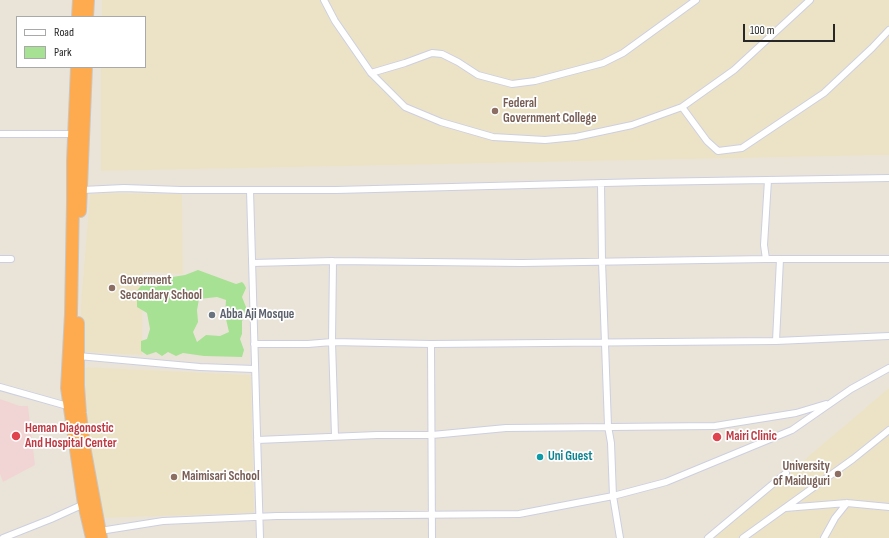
<!DOCTYPE html>
<html>
<head>
<meta charset="utf-8">
<style>
  body { margin:0 }
  #map { position:relative; width:889px; height:538px; overflow:hidden; background:#eae4d8; font-family:"Sofia Sans Condensed",sans-serif }
  canvas { display:block }
  .legend { position:absolute; left:16px; top:16px; width:130px; height:52px; box-sizing:border-box; background:#fff; border:1px solid #a9a9a9; margin:0; padding:5px 7px; list-style:none; font-size:12px; color:#272727 }
  .legend li { display:flex; align-items:center; gap:8px; height:20px }
  .legend b { width:20px; border:1px solid #a9a9a9 }
  .scale { position:absolute; left:743px; top:24px; width:92px; height:18px; box-sizing:border-box; border:2px solid #272727; border-top:0; padding-left:5px; font-size:12px; line-height:14px; white-space:nowrap; color:#272727; -webkit-text-stroke:3px #fff; paint-order:stroke }
</style>
</head>
<body>
<div id="map">
<canvas width="889" height="538"></canvas>
<ul class="legend">
<li><b style="height:5px;background:#fff"></b>Road</li>
<li><b style="height:11px;background:#a7e193"></b>Park</li>
</ul>
<div class="scale">100 m</div>
</div>
<script>
const ctx = document.querySelector('canvas').getContext('2d');
ctx.lineJoin = 'round';
function paint(path, color) { ctx.fillStyle = color; ctx.fill(path, 'evenodd'); }
const shape = rows => new Path2D(rows.map(r => 'M' + r).join(''));
function strokePath(path, color, width, dash) { ctx.strokeStyle = color; ctx.lineWidth = width; ctx.lineCap = dash ? 'butt' : 'round'; ctx.setLineDash(dash || []); ctx.stroke(path); }
function drawText(font, color, halo, rows, align = 'center') {
  ctx.font = font + ' "Sofia Sans Condensed",sans-serif'; ctx.lineWidth = 3.5; ctx.setLineDash([]); ctx.textBaseline = 'middle'; ctx.strokeStyle = halo; ctx.fillStyle = color; for (const [text, x, y, turn = 0] of rows) {
    ctx.save(); ctx.translate(x, y); ctx.rotate((+turn || 0) * Math.PI / 180); ctx.textAlign = isNaN(turn) ? turn : align; if (halo) ctx.strokeText(text, 0, 0); ctx.fillText(text, 0, 0); ctx.restore();
  }
}
paint(shape([
  [102,0,889,0,889,155,101,171,101,67,145,67,145,17,102,17],
  [101,193,182,194,183,274,143,272,142,355,80,352,81,303,90,194],
  [84,367,251,375,254,513,101,518,89,440],
  [889,388,889,538,712,538]
]), '#ece3c7');
paint(shape([
  [0,399,20,406,28,406,35,465,3,482,0,474]
]), '#f1d5d4');
paint(shape([
  [198,270,236,284,242,282,244,284,246,288,242,297,246,307,247,315,242,321,242,334,240,339,244,350,242,357,204,356,183,353,176,356,168,352,162,356,156,352,147,355,141,351,141,341,147,339,150,329,147,313,137,307,137,291,143,283,157,287,160,279,185,275],
  [217,297,226,300,225,315,229,332,220,336,206,335,197,342,193,332,198,322,197,310,199,299]
]), '#a7e193');
const street = shape([
  [324,0,335,21,371,73,405,107,441,122,493,137,545,140,576,137,632,125,682,107,734,70,810,0],
  [371,73,405,63,432,53,442,54,458,62,478,75,512,84,535,81,603,63,623,53,696,0],
  [682,107,707,141,718,151,742,148,824,93,872,48,889,30],
  [0,134,74,134],
  [601,183,602,261,608,426,611,443,613,496,620,538],
  [82,190,124,188,181,190,336,190,644,182,889,178],
  [250,190,260,538],
  [0,259,11,259],
  [766,259,764,245,768,180],
  [333,261,332,342,335,436],
  [252,263,333,261,522,263,766,259,889,259],
  [776,341,780,259],
  [254,344,308,344,332,342,431,344,776,341,889,336],
  [431,344,432,538],
  [78,356,200,367,254,369],
  [0,387,71,407],
  [257,440,377,435,432,435,506,428,715,426,796,413,826,404],
  [785,508,847,503,889,507],
  [100,531,163,521,277,516,519,514,613,496,666,482,792,430,851,389,889,368],
  [3,538,51,519,84,504],
  [708,538,786,473],
  [743,538,853,459,889,430],
  [824,538,835,518,847,503]
]);
const highway = shape([
  [78,17,79,0],
  [87,17,88,0],
  [77,67,73,161,73,202,71,314,67,388,84,504,92,538],
  [80,211,86,67],
  [78,323,78,385,80,413,84,446,101,538]
]);
strokePath(street, '#cdcfe0', 8);
strokePath(highway, '#c7c7c7', 14);
strokePath(street, '#fff', 6);
strokePath(highway, '#feaa4f', 12);
for (const [x, y, r, color] of [
  [495,111,4,"#8d6e63"],
  [112,288,4,"#8d6e63"],
  [212,315,4,"#6b7280"],
  [16,436,5,"#e0444e"],
  [717,437,5,"#e0444e"],
  [540,457,4,"#0f9aa8"],
  [838,474,4,"#8d6e63"],
  [174,477,4,"#8d6e63"]
]) { const dot = new Path2D(); dot.arc(x, y, r, 0, 2 * Math.PI); ctx.fillStyle = color; ctx.fill(dot); strokePath(dot, '#fff', 1.5); }
drawText('bold 13px', '#785e54', '#fff', [
  ["Federal",503,104],
  ["Government College",503,119],
  ["Goverment",120,281],
  ["Secondary School",120,296],
  ["University",830,467,"right"],
  ["of Maiduguri",830,482,"right"],
  ["Maimisari School",182,477]
], 'left');
drawText('bold 13px', '#5b616d', '#fff', [
  ["Abba Aji Mosque",220,315]
], 'left');
drawText('bold 13px', '#be3a42', '#fff', [
  ["Heman Diagonostic",25,429],
  ["And Hospital Center",25,444],
  ["Mairi Clinic",726,437]
], 'left');
drawText('bold 13px', '#0d838f', '#fff', [
  ["Uni Guest",548,457]
], 'left');
</script>
</body>
</html>
